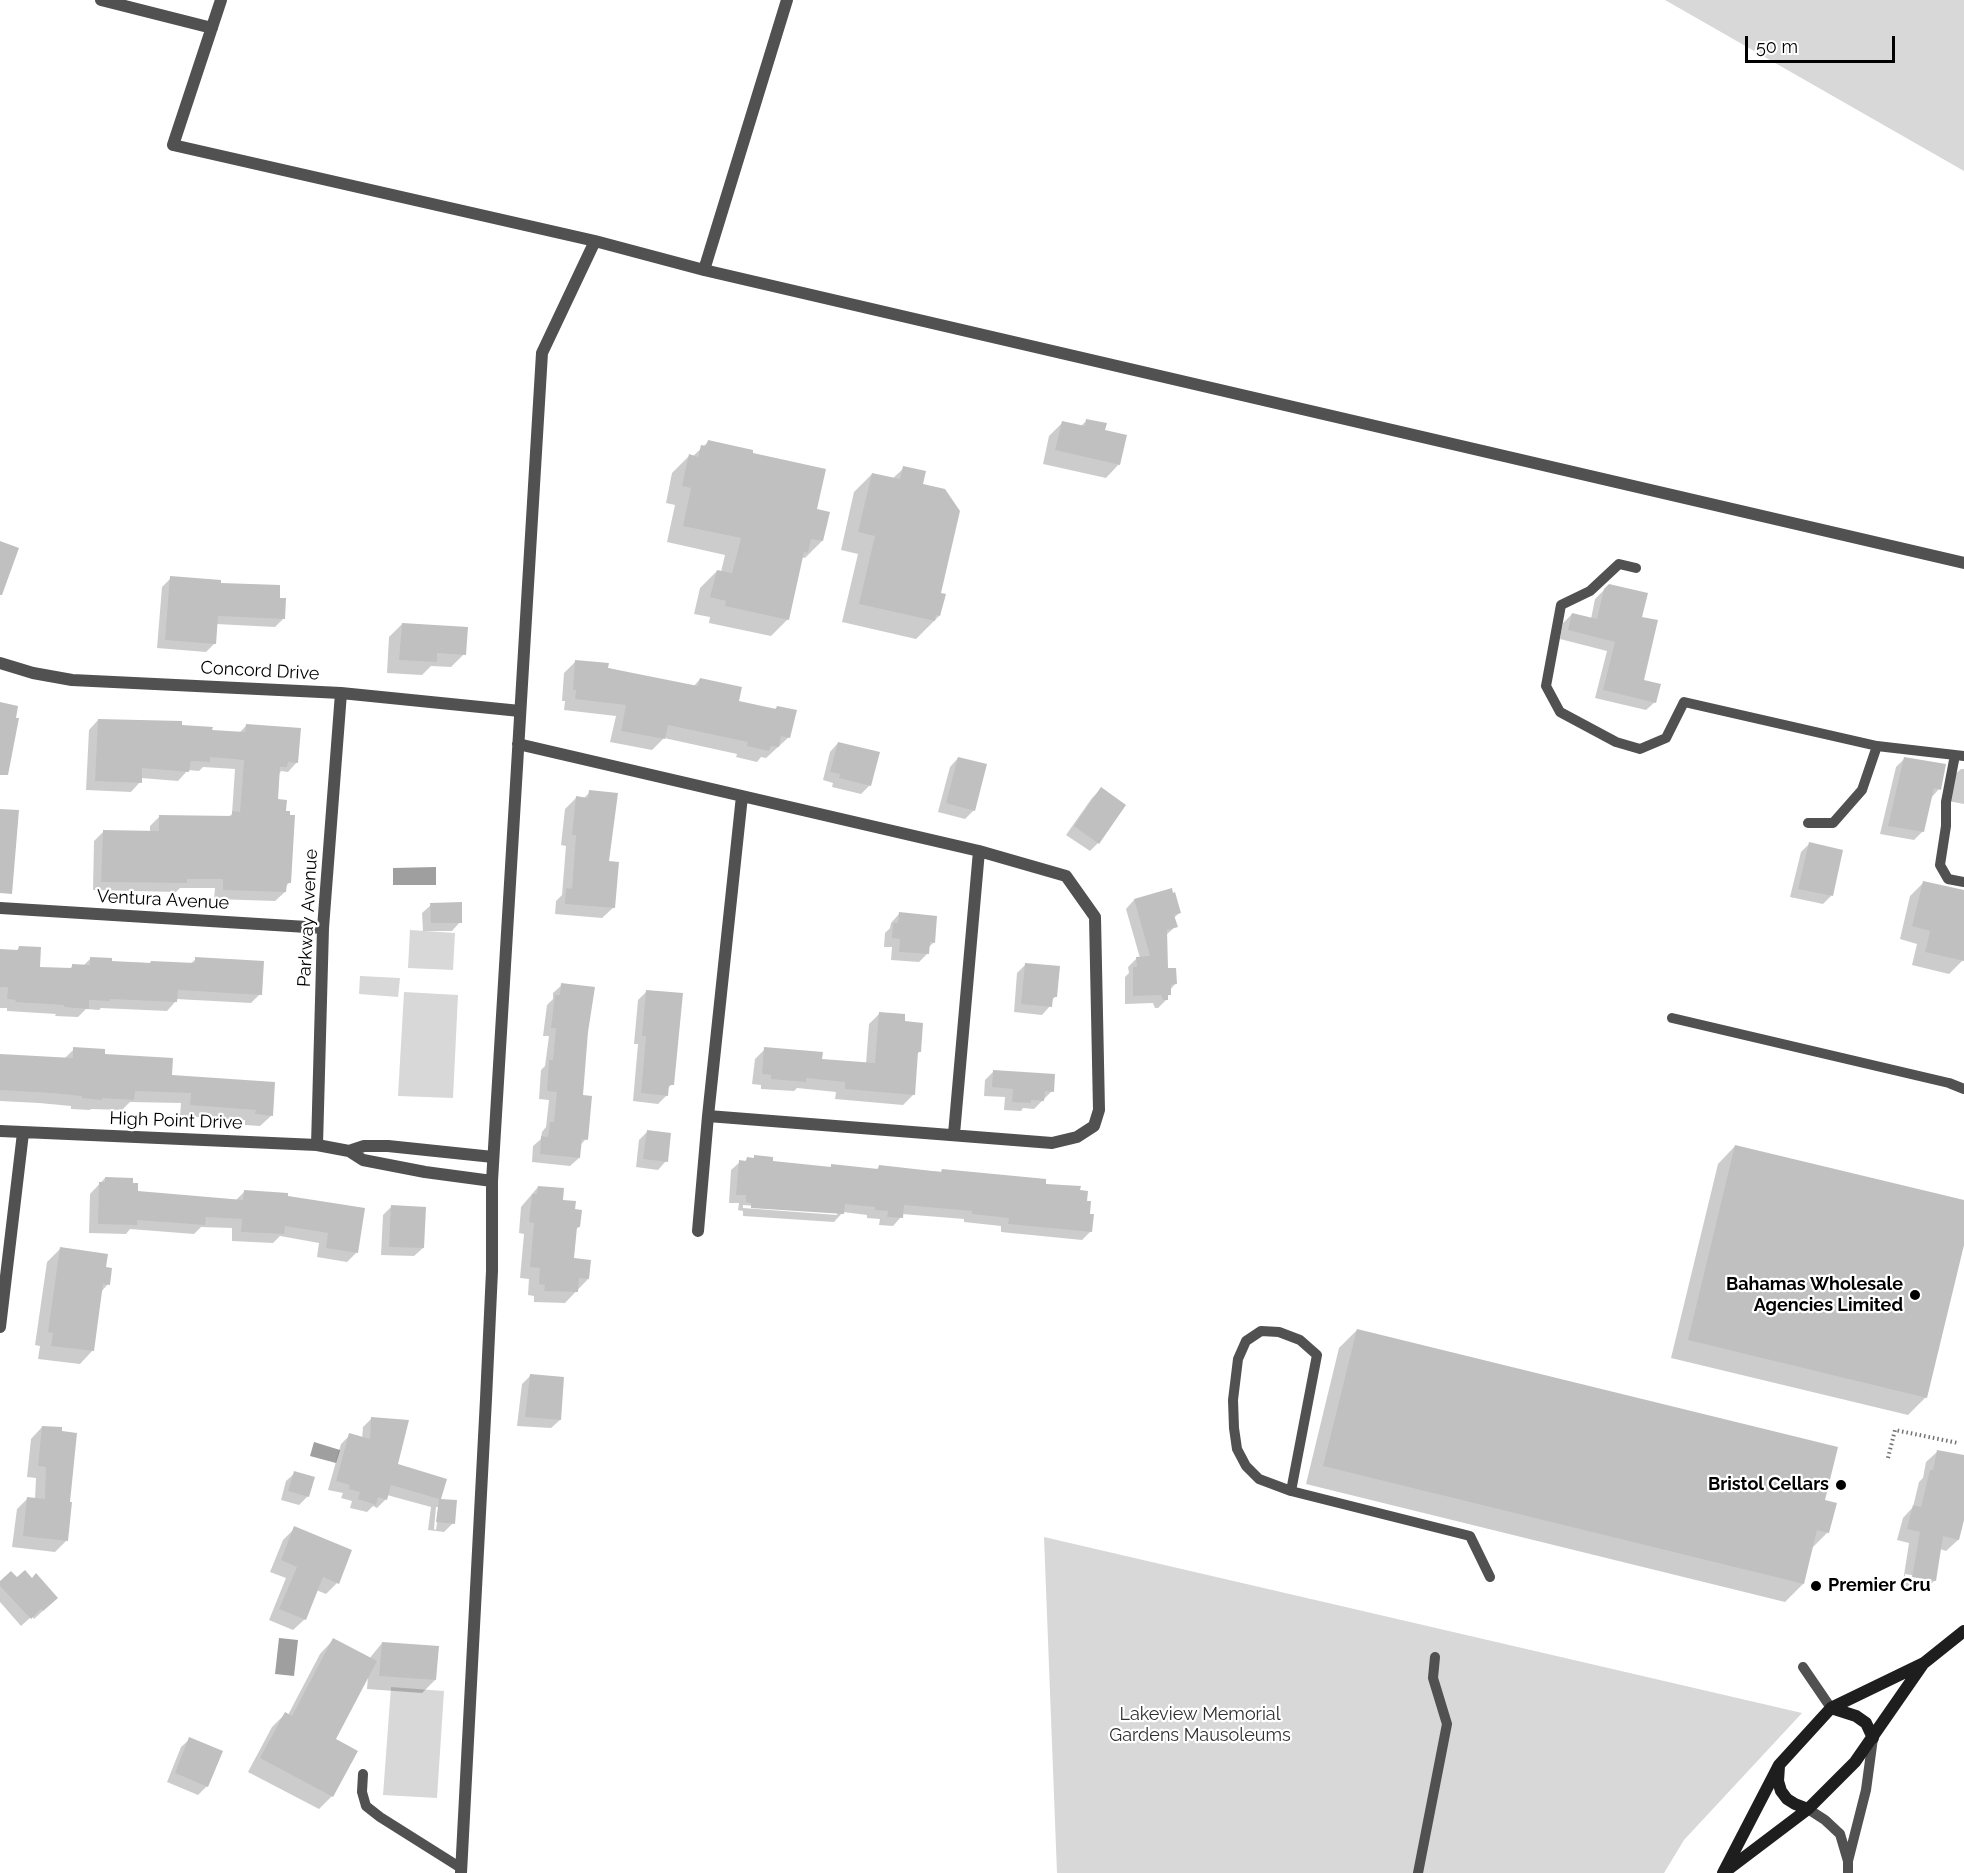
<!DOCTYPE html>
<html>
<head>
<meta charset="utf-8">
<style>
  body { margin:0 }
  #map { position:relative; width:1964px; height:1873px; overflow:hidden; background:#fff; font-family:Raleway,sans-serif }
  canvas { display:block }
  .scale { position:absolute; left:1745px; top:36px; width:150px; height:27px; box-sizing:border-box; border:3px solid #000; border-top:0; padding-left:8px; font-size:18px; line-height:21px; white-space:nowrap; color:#000; -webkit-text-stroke:4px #fff; paint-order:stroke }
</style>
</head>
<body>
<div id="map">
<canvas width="1964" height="1873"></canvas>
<div class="scale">50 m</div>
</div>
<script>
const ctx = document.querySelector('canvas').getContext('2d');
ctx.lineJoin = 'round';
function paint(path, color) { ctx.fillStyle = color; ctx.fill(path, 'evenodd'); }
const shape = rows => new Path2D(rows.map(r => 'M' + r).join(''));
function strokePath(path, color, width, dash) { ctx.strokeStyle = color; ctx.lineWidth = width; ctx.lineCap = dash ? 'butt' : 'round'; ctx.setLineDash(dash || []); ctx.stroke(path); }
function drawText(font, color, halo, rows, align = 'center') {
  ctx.font = font + ' Raleway,sans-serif'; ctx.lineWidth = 4.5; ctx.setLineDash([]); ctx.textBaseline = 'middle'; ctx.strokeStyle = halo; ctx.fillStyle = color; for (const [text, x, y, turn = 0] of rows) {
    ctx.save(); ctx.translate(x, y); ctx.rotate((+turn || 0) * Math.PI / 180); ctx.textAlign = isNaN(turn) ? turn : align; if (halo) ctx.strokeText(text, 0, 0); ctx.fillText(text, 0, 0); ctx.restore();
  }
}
paint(shape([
  [1665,0,1964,0,1964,171],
  [410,930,455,933,453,970,408,968],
  [360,976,400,978,398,997,359,994],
  [404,992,458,995,453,1098,398,1096],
  [1044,1537,1802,1713,1684,1840,1664,1873,1057,1873],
  [391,1687,444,1691,437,1798,383,1795]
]), '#d8d8d8');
paint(shape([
  [436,867,436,885,393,885,393,868],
  [314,1442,340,1450,336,1463,310,1456],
  [279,1638,298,1640,294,1676,275,1674]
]), '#9f9f9f');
paint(shape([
  [1087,420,1103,431,1119,464,1106,478,1043,464,1049,436,1063,422,1081,426],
  [708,442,815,510,822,541,805,558,801,557,788,619,771,636,709,623,710,617,694,614,700,588,717,571,721,572,725,555,667,542,675,505,666,503,672,473,689,456,692,457],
  [904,468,921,485,940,594,939,616,916,639,842,622,858,554,841,550,854,492,872,474,892,479],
  [171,578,219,584,278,599,284,618,275,627,216,624,215,643,206,652,157,648,162,587],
  [1609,585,1640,618,1642,681,1655,702,1646,710,1595,698,1607,651,1560,639,1563,623,1572,614,1591,619,1595,599],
  [402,624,464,654,451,667,431,666,422,675,387,673,389,637],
  [576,661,693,687,700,679,737,702,774,710,777,707,789,737,766,758,761,757,757,762,736,757,737,754,664,738,652,750,610,742,616,716,564,710,565,701,562,701,564,673],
  [98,720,180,726,211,732,238,734,246,726,297,762,288,772,281,771,278,775,276,800,290,882,285,887,285,892,275,901,214,899,215,888,180,888,176,892,93,890,94,841,104,831,150,833,150,826,160,816,228,817,232,814,235,769,203,767,199,771,188,770,178,781,141,778,140,782,131,792,86,790,89,730],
  [838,743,870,785,861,794,832,787,833,783,823,780,830,752],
  [958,758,974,810,965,819,938,812,950,767],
  [1905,758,1939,789,1931,798,1923,831,1914,840,1880,834,1896,767],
  [1961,769,1964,769,1964,804,1948,801,1952,777],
  [1101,789,1098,843,1090,851,1066,835,1092,798],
  [590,792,607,863,614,907,602,918,555,914,556,901,562,895,566,846,561,845,565,809,576,798,583,799],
  [1809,844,1831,896,1823,904,1790,897,1801,852],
  [1924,882,1964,892,1964,956,1963,960,1949,974,1912,965,1917,944,1900,939,1910,896],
  [1134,900,1180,912,1174,918,1176,926,1165,936,1166,969,1175,984,1170,990,1167,999,1158,1008,1155,1008,1153,1003,1125,1004,1125,977,1129,973,1128,967,1137,958,1140,958,1126,909],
  [431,905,460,922,452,931,423,931,422,913],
  [899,914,934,942,928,948,928,953,919,962,891,960,892,947,884,947,885,933,890,928,891,923],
  [19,948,39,968,69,970,73,965,83,966,91,958,111,962,190,964,196,959,260,994,251,1003,176,999,176,1001,167,1011,101,1008,99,1010,86,1009,78,1017,55,1016,56,1014,7,1011,7,1008,0,1008,0,951,16,951],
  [1026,964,1055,997,1051,1001,1050,1006,1042,1015,1014,1012,1017,973],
  [562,985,587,1031,581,1096,586,1139,580,1145,579,1158,570,1166,532,1162,533,1146,541,1139,542,1132,546,1127,549,1100,539,1099,541,1070,545,1066,549,1036,543,1036,547,1005,553,999,553,993],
  [647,991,672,1084,667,1089,667,1095,658,1104,633,1101,638,1044,634,1044,638,1000],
  [879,1014,903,1023,920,1051,916,1055,914,1094,903,1105,835,1099,836,1092,797,1088,794,1091,761,1089,761,1085,752,1084,755,1059,765,1049,821,1060,866,1064,869,1024],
  [74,1049,103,1056,170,1076,272,1115,260,1126,245,1125,245,1120,180,1116,181,1103,130,1102,122,1110,91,1109,90,1110,71,1109,71,1106,39,1103,0,1101,0,1056,64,1059],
  [994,1071,1052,1091,1034,1109,1023,1108,1021,1111,1004,1110,1005,1097,984,1096,985,1080],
  [647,1132,666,1161,658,1170,636,1167,639,1140],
  [1735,1146,1964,1201,1964,1239,1926,1397,1908,1415,1671,1358,1718,1164],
  [755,1157,771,1163,829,1169,831,1166,876,1170,879,1167,1045,1180,1044,1185,1079,1192,1086,1202,1091,1231,1082,1240,1001,1232,1001,1226,964,1222,964,1219,902,1214,901,1217,893,1226,879,1225,880,1219,867,1218,867,1215,843,1212,834,1222,743,1216,743,1211,738,1210,739,1203,729,1203,731,1170,740,1162,744,1162,747,1159,752,1159],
  [743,1205,837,1212,837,1215,743,1208],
  [105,1178,137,1192,235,1201,244,1192,287,1198,357,1252,347,1262,317,1257,319,1243,280,1236,273,1243,232,1241,232,1228,201,1227,194,1234,130,1229,126,1234,89,1233,90,1194],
  [538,1187,574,1210,579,1227,575,1230,572,1260,588,1279,565,1303,534,1302,534,1296,528,1295,529,1279,520,1278,524,1234,519,1233,521,1207],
  [391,1207,423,1248,414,1256,381,1255,383,1215],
  [60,1249,105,1268,108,1284,101,1292,93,1350,80,1364,38,1359,40,1346,35,1345,47,1262],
  [1357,1330,1823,1501,1828,1532,1811,1549,1803,1584,1785,1602,1306,1484,1339,1348],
  [531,1375,560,1420,551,1428,517,1426,522,1384],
  [372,1418,396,1465,445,1480,439,1500,453,1523,444,1532,428,1530,431,1507,387,1495,386,1499,377,1508,373,1506,367,1512,350,1508,352,1501,341,1498,343,1493,328,1490,341,1444,350,1435,362,1439,363,1427],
  [436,1507,439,1507,436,1530,434,1529],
  [42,1427,66,1541,55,1552,12,1547,17,1509,28,1498,35,1499,36,1478,27,1477,31,1439],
  [1938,1451,1964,1457,1964,1514,1958,1540,1946,1551,1940,1549,1935,1580,1924,1591,1902,1588,1909,1543,1897,1540,1903,1518,1913,1507,1919,1482,1923,1478,1926,1462],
  [1905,1574,1928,1578,1928,1581,1905,1577],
  [295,1473,308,1496,299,1505,281,1500,286,1481],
  [295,1528,337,1583,326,1594,316,1590,305,1619,293,1630,269,1620,286,1578,270,1572,283,1540],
  [0,1583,48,1606,34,1619,32,1616,21,1626,0,1602],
  [333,1640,369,1659,382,1643,435,1680,422,1693,367,1689,368,1676,334,1740,332,1796,319,1809,248,1772,272,1727,285,1714,288,1715,320,1654],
  [190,1739,207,1786,198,1795,167,1782,181,1747]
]), '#0003');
paint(shape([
  [1086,419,1107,423,1105,430,1127,435,1120,465,1055,450,1062,421,1085,426],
  [708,440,753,450,753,453,826,469,817,509,830,512,823,541,811,539,808,553,804,552,789,620,725,606,726,601,710,597,717,570,732,573,741,538,683,526,691,488,682,486,689,454,698,457,701,445,706,446],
  [903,466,926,471,923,484,945,489,960,511,941,593,946,594,940,616,936,615,935,621,859,604,875,536,858,532,872,473,900,479],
  [0,541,19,548,2,595,0,595],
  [170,576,221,580,221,583,280,585,280,598,286,598,285,619,218,616,216,644,165,640],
  [1609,584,1648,593,1642,617,1658,620,1644,680,1661,684,1656,703,1603,690,1615,642,1568,630,1572,613,1597,619,1604,589],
  [402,623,468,627,466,655,437,653,437,662,399,660],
  [575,660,609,663,608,668,698,686,700,678,742,687,739,701,776,709,777,706,797,710,790,738,781,736,779,747,771,746,769,751,747,746,748,742,668,725,665,739,621,731,626,705,575,699,576,690,573,690],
  [0,702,18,706,16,718,19,718,8,775,0,775],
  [98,719,182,721,182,725,213,727,212,730,245,732,246,724,301,728,298,763,288,762,287,767,280,767,278,799,287,800,286,811,290,811,290,815,295,815,291,883,287,883,286,892,223,890,223,879,187,879,187,883,101,882,103,830,159,831,159,815,232,816,232,811,240,812,244,760,210,757,210,762,191,761,189,772,142,768,142,783,95,781],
  [838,742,880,752,871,786,839,778,840,774,830,772],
  [958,757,987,764,975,811,946,803],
  [1904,757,1946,764,1941,790,1934,788,1924,832,1888,826],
  [1101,787,1126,805,1099,844,1074,826],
  [589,790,618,793,609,861,619,862,615,908,565,904,566,888,572,889,576,835,572,835,576,796,588,798],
  [0,809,19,810,12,894,0,893],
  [1809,842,1843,850,1833,896,1798,889],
  [1923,881,1964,890,1964,961,1925,952,1930,931,1912,926],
  [1172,888,1173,893,1175,892,1181,913,1174,915,1178,927,1167,930,1168,968,1176,968,1177,984,1171,985,1171,995,1168,995,1168,1000,1163,1000,1161,995,1133,996,1133,967,1137,967,1136,957,1150,956,1134,899],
  [462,902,462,923,431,923,430,903],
  [899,912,937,916,935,943,930,942,929,954,899,952,900,939,892,938,893,923,898,923],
  [19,946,41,947,40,967,72,968,72,964,90,965,90,957,112,958,112,961,150,963,151,961,195,963,195,957,264,961,262,995,178,990,177,1002,110,999,110,1001,89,1000,89,1009,64,1007,64,1005,15,1002,16,1000,7,999,8,987,0,987,0,949,18,950],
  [1025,963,1060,966,1057,997,1053,997,1052,1007,1021,1004],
  [561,983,595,987,588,1032,583,1095,592,1096,588,1140,582,1139,580,1158,540,1154,541,1136,548,1137,550,1122,554,1122,557,1092,547,1091,549,1060,553,1060,556,1028,551,1028,555,995,560,995],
  [646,990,683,993,674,1085,669,1085,668,1096,641,1093,646,1036,642,1036],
  [879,1012,905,1014,905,1021,923,1023,921,1052,918,1052,915,1095,845,1089,845,1082,806,1078,806,1082,771,1079,771,1075,762,1074,764,1047,823,1052,822,1059,875,1063],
  [73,1047,105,1049,105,1054,173,1058,172,1075,275,1082,273,1116,255,1114,256,1110,190,1105,191,1093,135,1091,134,1100,102,1098,102,1100,82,1098,82,1096,51,1093,0,1090,0,1054,73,1058],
  [993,1070,1055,1074,1054,1092,1045,1091,1044,1101,1031,1100,1031,1103,1012,1102,1013,1089,992,1087],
  [647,1130,671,1133,668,1162,643,1159],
  [1735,1145,1964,1200,1964,1245,1927,1398,1688,1340],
  [754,1155,773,1157,773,1161,831,1167,831,1164,878,1169,879,1165,941,1172,942,1169,1046,1179,1046,1184,1081,1186,1080,1190,1088,1191,1087,1201,1091,1201,1090,1214,1094,1214,1092,1232,1008,1224,1009,1218,972,1214,972,1211,904,1205,903,1218,887,1217,888,1211,875,1210,875,1207,845,1204,844,1214,751,1208,751,1203,746,1202,746,1195,736,1195,739,1160,746,1161,747,1157,754,1158],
  [105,1177,133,1178,133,1183,138,1183,138,1191,243,1200,244,1190,288,1193,288,1196,365,1208,358,1253,326,1248,328,1233,285,1226,284,1234,241,1232,242,1219,206,1217,205,1225,137,1220,137,1225,98,1224,99,1182,105,1182],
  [538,1186,564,1188,563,1200,576,1201,575,1209,582,1210,580,1227,577,1227,574,1258,591,1260,589,1279,579,1278,578,1292,544,1291,545,1285,539,1284,540,1268,530,1267,534,1223,529,1222,532,1194,537,1194],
  [391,1205,426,1207,424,1248,389,1247],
  [60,1247,108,1254,106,1267,112,1268,110,1285,103,1284,94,1351,51,1346,53,1333,48,1332],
  [1357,1329,1838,1447,1825,1500,1837,1503,1829,1533,1817,1530,1804,1584,1323,1466],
  [530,1374,564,1377,561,1420,525,1417],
  [371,1417,409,1420,398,1464,447,1479,441,1499,457,1500,455,1524,436,1522,439,1499,391,1485,387,1500,378,1497,376,1505,358,1499,360,1492,349,1489,350,1485,336,1481,349,1433,370,1439],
  [42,1426,62,1427,62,1431,77,1433,70,1502,72,1502,68,1541,23,1536,27,1497,45,1499,46,1467,38,1466],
  [1937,1450,1964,1455,1964,1520,1959,1540,1943,1536,1936,1581,1912,1577,1920,1532,1907,1529,1913,1505,1921,1507,1930,1470,1933,1470],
  [294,1471,315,1477,309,1497,288,1491],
  [294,1526,352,1550,339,1584,323,1577,306,1620,279,1609,297,1567,281,1560],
  [25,1570,32,1578,36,1573,58,1598,43,1611,41,1609,31,1619,0,1586,0,1581,11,1571,17,1577],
  [333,1638,377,1661,336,1739,358,1751,333,1797,260,1758,285,1712,292,1716],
  [382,1642,439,1646,436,1680,379,1676],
  [189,1737,223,1751,208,1787,175,1773]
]), '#c0c0c0');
strokePath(shape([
  [1888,1458,1895,1430,1958,1443]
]), '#737373', 4, [1.5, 3]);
strokePath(shape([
  [1636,568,1619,564,1590,591,1561,605,1546,686,1560,712,1616,742,1640,749,1666,738,1684,702,1877,746,1964,756],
  [1955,755,1946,802,1946,826,1940,865,1948,879,1964,882],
  [1808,823,1833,823,1862,790,1877,746],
  [1672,1018,1949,1083,1964,1089],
  [1291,1491,1317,1355,1300,1340,1279,1332,1261,1331,1246,1341,1238,1359,1233,1400,1234,1428,1237,1449,1246,1466,1259,1479,1291,1491,1470,1536,1490,1577],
  [1803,1667,1831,1708],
  [363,1774,362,1792,366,1806,380,1817,461,1868],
  [1808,1809,1825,1820,1840,1834,1848,1861],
  [1418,1873,1447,1724,1433,1678,1435,1657],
  [1848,1873,1848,1861,1866,1790,1873,1738]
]), '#515151', 10);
strokePath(shape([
  [101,0,212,28],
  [221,0,173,145,595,241,704,270,1964,563],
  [704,270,787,0],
  [0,663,33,673,72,680,341,693,520,711],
  [518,744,979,851,1066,876,1095,917,1099,1110,1094,1126,1077,1137,1052,1143,708,1116],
  [0,908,323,928],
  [0,1131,317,1145,349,1151,363,1160,425,1172,492,1181],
  [954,1134,979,851],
  [317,1145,323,928,341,693],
  [349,1151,364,1146,388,1146,493,1157],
  [698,1231,708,1116,742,796],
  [0,1327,23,1133],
  [461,1873,486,1399,492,1271,492,1181,542,353,595,241]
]), '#515151', 12);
strokePath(shape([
  [1831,1708,1856,1716,1866,1723,1873,1738],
  [1779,1766,1778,1781,1781,1791,1787,1799,1795,1804,1808,1809],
  [1726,1871,1808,1809,1855,1762,1923,1664],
  [1723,1873,1779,1765,1831,1708,1924,1663,1964,1631]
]), '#1e1e1e', 12);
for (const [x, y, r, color] of [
  [1915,1295,6,"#000"],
  [1841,1485,6,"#000"],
  [1816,1586,6,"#000"]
]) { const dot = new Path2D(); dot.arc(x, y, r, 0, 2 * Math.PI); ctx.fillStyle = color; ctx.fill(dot); strokePath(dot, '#fff', 2); }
drawText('18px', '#000', '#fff', [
  ["Concord Drive",260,671,3],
  ["Ventura Avenue",163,900,3],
  ["Parkway Avenue",308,918,-87],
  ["High Point Drive",176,1121,2]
]);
drawText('bold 18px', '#000', '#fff', [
  ["Bahamas Wholesale",1903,1285],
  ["Agencies Limited",1903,1306],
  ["Bristol Cellars",1829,1485],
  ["Premier Cru",1828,1586,"left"]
], 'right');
drawText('18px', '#2f2f2f', '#fff', [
  ["Lakeview Memorial",1200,1715],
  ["Gardens Mausoleums",1200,1736]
]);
</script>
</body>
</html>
